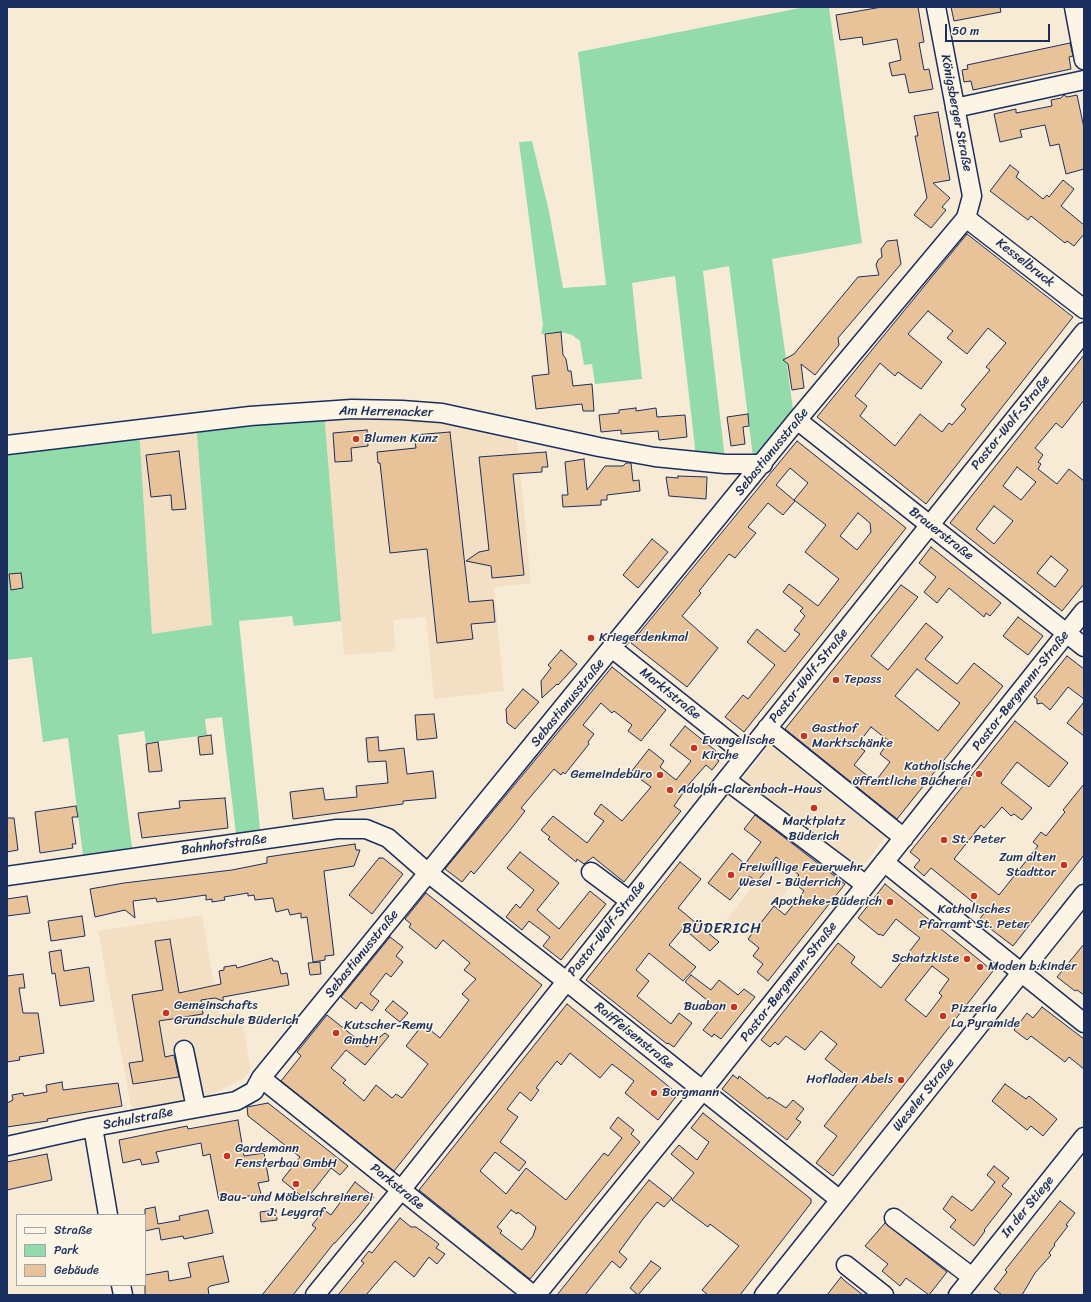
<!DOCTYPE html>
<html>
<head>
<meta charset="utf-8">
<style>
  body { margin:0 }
  #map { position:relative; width:1091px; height:1302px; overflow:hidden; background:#f8ebd6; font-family:Sriracha,sans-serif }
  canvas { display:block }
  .frame { position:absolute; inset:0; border:8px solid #1b2f5e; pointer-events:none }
  .legend { position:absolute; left:16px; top:1214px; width:130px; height:72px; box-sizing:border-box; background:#fcf5e5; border:1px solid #a2a6af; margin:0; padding:5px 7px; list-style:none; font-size:12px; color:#1b2f5e }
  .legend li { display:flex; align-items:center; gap:8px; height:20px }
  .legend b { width:20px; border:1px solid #a2a6af }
  .scale { position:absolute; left:945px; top:24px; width:105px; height:18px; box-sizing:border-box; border:2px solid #1b2f5e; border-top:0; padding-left:5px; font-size:12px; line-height:14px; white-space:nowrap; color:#1b2f5e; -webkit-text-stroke:3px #fcf5e5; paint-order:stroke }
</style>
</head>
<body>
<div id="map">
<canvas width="1091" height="1302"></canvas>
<div class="frame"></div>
<ul class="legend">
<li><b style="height:5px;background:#fcf5e5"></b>Straße</li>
<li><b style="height:11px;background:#93dbab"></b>Park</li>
<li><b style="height:11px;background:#e8c399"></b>Gebäude</li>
</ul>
<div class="scale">50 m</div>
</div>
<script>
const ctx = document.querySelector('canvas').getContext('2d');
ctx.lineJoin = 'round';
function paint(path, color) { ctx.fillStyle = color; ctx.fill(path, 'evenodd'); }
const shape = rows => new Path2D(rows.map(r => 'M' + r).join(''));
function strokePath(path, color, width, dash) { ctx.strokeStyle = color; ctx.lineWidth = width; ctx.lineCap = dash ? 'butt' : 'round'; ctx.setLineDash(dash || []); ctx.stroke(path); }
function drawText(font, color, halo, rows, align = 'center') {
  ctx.font = font + ' Sriracha,sans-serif'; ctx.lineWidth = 3; ctx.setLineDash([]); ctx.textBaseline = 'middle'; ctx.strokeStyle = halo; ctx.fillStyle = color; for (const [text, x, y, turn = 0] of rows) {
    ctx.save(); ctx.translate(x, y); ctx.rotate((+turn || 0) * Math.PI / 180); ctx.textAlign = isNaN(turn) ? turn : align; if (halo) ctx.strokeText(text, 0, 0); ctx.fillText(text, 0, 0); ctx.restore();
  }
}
paint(shape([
  [324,411,516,429,531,583,494,587,504,691,434,699,426,617,393,620,396,651,344,655],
  [196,422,213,625,152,634,139,429],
  [770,744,887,835,858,872,741,781],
  [783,833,813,858,748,939,726,920,763,874,755,868],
  [202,915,219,1014,240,1011,251,1070,243,1079,214,1093,194,1099,132,1111,98,931]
]), '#f3dfc4');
paint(shape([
  [805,7,829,7,862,243,772,259,793,409,756,456,753,457,729,266,703,271,725,459,696,456,675,276,632,283,642,379,595,384,592,364,584,365,580,341,572,335,561,332,541,334,543,325,519,142,532,141,549,211,563,288,606,285,578,52],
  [324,411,341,621,294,626,292,616,239,621,260,829,236,834,222,717,205,719,207,735,146,743,144,731,118,735,132,848,83,855,68,738,43,742,32,657,7,660,7,445,139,429,152,634,212,625,196,422]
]), '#93dbab');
const building = shape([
  [882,7,918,7,924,42,919,43,924,70,929,69,933,89,909,93,905,74,892,76,889,63,901,60,897,39,863,45,862,37,840,40,836,15,882,7],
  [951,7,1000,7,1001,12,954,21,951,7],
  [1070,43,1073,56,1069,57,1071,69,973,90,971,81,964,82,962,70,968,69,967,65,1070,43],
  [1064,95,1067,97,1077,95,1084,128,1084,169,1066,174,1059,144,1050,146,1045,125,1020,130,1022,137,1000,142,994,114,1016,109,1016,113,1052,106,1051,100,1061,98,1064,95],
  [938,112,950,180,933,183,950,198,942,207,946,210,931,228,914,215,927,198,915,136,918,136,914,116,938,112],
  [1010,165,1019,172,1016,177,1043,199,1047,195,1049,197,1063,180,1074,189,1061,206,1084,225,1084,234,1074,246,1067,241,1065,243,1031,216,1028,220,990,191,1010,165],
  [967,234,1073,317,926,504,817,417,967,234],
  [928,311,953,331,947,338,967,354,988,328,1006,343,986,367,990,370,961,405,966,409,952,425,949,423,942,432,920,414,895,446,860,416,867,406,855,396,880,363,895,376,898,372,921,389,942,362,908,334,928,311],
  [897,240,901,264,838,338,839,345,815,375,801,364,804,388,792,390,788,364,783,360,794,354,858,277,879,275,876,265,878,260,882,257,881,249,887,241,897,240],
  [561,332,563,355,566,359,568,371,571,371,573,386,592,384,594,411,583,411,582,404,536,409,532,376,549,374,545,334,561,332],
  [1084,355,1084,400,1062,428,1056,423,1035,448,1043,455,1038,462,1041,464,1038,469,1057,484,1069,469,1084,481,1084,584,1062,611,950,523,1084,355],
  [1017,467,1036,482,1021,500,1003,486,1017,467],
  [994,506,1013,521,994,544,976,529,994,506],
  [1051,556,1068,570,1055,587,1037,573,1051,556],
  [636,408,636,411,656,408,657,417,685,415,687,437,659,440,658,431,621,434,621,430,601,432,599,415,619,413,619,410,636,408],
  [748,414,749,426,743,427,745,444,731,446,727,417,748,414],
  [367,430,368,446,351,448,352,461,335,462,333,433,367,430],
  [450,432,469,602,493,600,495,622,471,624,473,639,437,643,427,549,390,553,380,463,378,463,377,452,416,448,414,435,450,432],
  [797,441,906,528,744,732,725,717,743,695,748,699,775,665,747,642,757,629,785,652,800,634,794,630,805,616,800,611,803,608,783,592,789,584,818,606,839,579,805,552,826,525,794,500,808,483,790,468,776,485,795,501,783,515,768,503,748,527,756,533,735,558,729,554,699,591,701,593,682,616,718,648,687,687,631,643,797,441],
  [858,513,870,523,871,532,857,550,840,536,858,513],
  [179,451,186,509,172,510,171,495,151,497,146,455,179,451],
  [546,452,548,467,542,467,542,472,513,474,524,575,492,578,491,566,466,561,479,552,489,550,479,457,546,452],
  [584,459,587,490,605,466,623,466,626,463,631,463,633,481,639,480,640,491,607,495,607,500,601,500,601,505,563,507,562,495,568,495,565,462,584,459],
  [678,476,707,477,706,499,669,496,666,477,678,478,678,476],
  [652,539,668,552,638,588,623,575,652,539],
  [931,547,1001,603,990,616,986,613,984,617,949,588,937,603,924,592,936,577,919,563,931,547],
  [21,573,23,588,11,590,9,574,21,573],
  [901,585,918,597,871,656,888,670,926,623,943,637,925,659,957,684,974,663,1003,686,897,819,785,729,901,585],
  [917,669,960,703,938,731,895,696,917,669],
  [871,727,889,741,880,754,890,762,875,782,854,765,865,751,857,745,871,727],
  [1018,617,1043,636,1028,655,1003,636,1018,617],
  [561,650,577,664,558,685,557,684,542,698,541,681,551,668,548,665,561,650],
  [1067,656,1084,669,1084,699,1068,687,1050,710,1042,703,1037,704,1037,699,1034,697,1067,656],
  [612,667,666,710,641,741,628,731,632,725,614,711,612,713,601,703,583,725,594,734,588,742,589,744,565,774,563,772,561,775,554,769,521,808,525,811,511,829,474,874,471,871,462,882,445,869,612,667],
  [523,689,539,702,515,729,507,723,506,709,523,689],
  [1084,702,1084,736,1067,723,1084,702],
  [434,714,437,738,417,740,415,715,434,714],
  [1015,721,1068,763,1049,787,1017,762,1001,783,1032,808,1022,820,1014,814,1011,816,1002,807,984,828,981,825,954,859,999,895,1038,846,1033,842,1041,832,1046,836,1065,812,1063,810,1084,784,1084,855,1013,946,979,920,985,912,947,881,931,868,924,876,914,867,920,860,910,852,1015,721],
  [685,726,716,751,712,755,719,761,712,770,706,765,690,783,674,806,681,811,624,882,593,857,584,864,577,859,576,862,548,839,550,837,541,830,553,816,587,843,604,821,594,814,601,804,622,821,651,787,631,772,649,749,664,761,660,767,676,780,691,761,670,745,685,726],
  [211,735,213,754,200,755,198,737,211,735],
  [378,737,379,751,404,748,407,774,433,771,436,798,403,801,403,804,293,819,290,792,323,788,325,800,357,797,356,786,388,783,386,761,368,762,366,738,378,737],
  [158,742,162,771,149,772,146,744,158,742],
  [225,798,228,828,142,838,138,813,180,808,179,801,225,798],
  [76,806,78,817,72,817,76,844,72,844,73,848,40,853,35,812,76,806],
  [755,815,845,884,768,981,757,972,763,964,753,956,759,948,748,939,774,906,785,915,804,891,793,882,799,875,776,857,757,882,749,876,730,900,708,883,732,853,745,864,761,842,744,829,755,815],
  [7,818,14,818,18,850,7,852,7,818],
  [355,844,356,850,360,850,354,866,324,871,334,955,325,956,325,960,313,962,307,917,301,918,301,913,290,915,288,909,276,912,273,898,255,900,254,895,248,896,248,893,224,897,225,900,212,902,212,899,206,900,206,895,157,902,156,898,133,901,135,918,125,910,95,917,90,889,124,883,232,870,267,863,267,857,355,844],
  [520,852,559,883,537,910,559,929,590,891,606,904,561,960,543,946,550,937,529,921,522,930,506,917,516,904,520,908,534,890,507,868,520,852],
  [379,858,383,858,403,874,372,914,349,895,379,858],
  [680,862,701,879,678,908,719,942,710,951,683,928,669,945,696,967,683,981,649,953,636,970,649,981,637,996,671,1024,679,1013,692,1023,674,1047,668,1043,667,1044,586,980,680,862],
  [885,884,993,971,833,1176,816,1163,837,1136,824,1126,857,1084,825,1059,837,1044,821,1031,805,1050,786,1036,778,1045,775,1042,770,1047,761,1040,838,943,855,957,851,963,881,988,920,938,896,919,883,936,880,934,879,935,858,918,885,884],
  [932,966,949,979,939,993,942,996,926,1017,905,1000,932,966],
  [426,893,542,985,394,1171,281,1081,301,1056,297,1052,327,1015,367,1047,385,1033,389,1036,365,1065,346,1050,331,1068,346,1080,343,1083,364,1101,376,1085,392,1098,396,1094,402,1098,428,1064,406,1046,423,1024,440,1038,469,1000,462,994,476,979,464,970,470,963,443,940,436,949,409,927,411,924,405,919,426,893],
  [27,896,30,913,7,916,7,899,27,896],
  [82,916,85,936,51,941,48,921,82,916],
  [390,937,403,947,396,956,403,962,391,977,386,973,370,994,379,1001,372,1011,361,1002,356,1009,341,997,390,937],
  [170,939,179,993,221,984,219,971,224,970,224,967,236,965,237,968,272,958,273,961,278,961,281,974,287,973,289,985,223,997,223,1001,215,998,201,1000,203,1014,159,1021,165,1057,174,1055,179,1077,133,1084,129,1063,143,1061,132,995,163,990,155,941,170,939],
  [1084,944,1084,995,1077,990,1075,991,1057,977,1084,944],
  [61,950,64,971,89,967,94,1001,60,1006,55,973,52,974,49,952,61,950],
  [320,962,321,974,310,975,308,963,320,962],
  [23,974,25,988,19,988,23,1013,38,1013,44,1053,19,1057,20,1060,7,1062,7,976,23,974],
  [691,975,711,990,719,980,738,995,744,989,755,997,721,1039,714,1034,712,1037,703,1030,719,1010,685,982,691,975],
  [393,1001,408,1013,400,1022,385,1010,393,1001],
  [567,1004,678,1094,658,1120,625,1093,634,1081,612,1064,600,1078,570,1053,561,1065,557,1061,536,1088,539,1090,531,1101,520,1092,507,1109,518,1117,500,1142,526,1162,519,1171,495,1152,480,1171,506,1194,526,1168,566,1200,604,1153,608,1156,622,1138,610,1128,618,1117,634,1130,631,1134,640,1142,530,1279,419,1190,567,1004],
  [511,1210,517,1214,518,1212,536,1227,533,1236,522,1250,500,1233,502,1231,497,1227,511,1210],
  [1042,1007,1084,1039,1084,1069,1069,1057,1065,1062,1031,1036,1027,1040,1014,1030,1027,1013,1033,1018,1042,1007],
  [733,1075,738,1079,739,1076,768,1099,769,1097,786,1108,793,1100,804,1109,796,1119,801,1122,787,1140,722,1089,733,1075],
  [62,1082,63,1090,118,1083,122,1106,47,1119,48,1121,7,1127,7,1103,13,1100,12,1095,23,1093,24,1096,47,1092,46,1085,62,1082],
  [1005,1084,1026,1099,1029,1096,1057,1119,1043,1136,1031,1126,1027,1130,992,1101,1005,1084],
  [268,1103,348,1166,340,1175,331,1168,306,1200,282,1180,300,1157,248,1116,247,1107,268,1103],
  [703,1113,811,1199,811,1203,740,1295,708,1295,702,1290,739,1246,710,1224,708,1227,672,1200,694,1173,671,1154,679,1145,697,1160,709,1142,691,1128,703,1113],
  [238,1120,244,1156,264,1153,269,1181,258,1183,261,1194,219,1201,210,1154,203,1156,201,1143,156,1152,159,1162,142,1165,140,1159,123,1163,119,1140,187,1126,188,1129,238,1120],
  [47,1154,52,1180,7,1190,7,1162,47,1154],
  [994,1166,1009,1178,1002,1186,1012,1194,984,1230,985,1231,974,1246,950,1227,956,1220,943,1209,952,1196,972,1211,995,1182,987,1175,994,1166],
  [649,1180,672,1198,664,1207,657,1202,643,1219,619,1252,627,1259,620,1268,612,1261,585,1295,557,1295,649,1180],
  [355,1182,374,1197,358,1217,335,1243,334,1243,293,1295,262,1295,316,1228,312,1225,324,1210,331,1215,355,1182],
  [1060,1201,1075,1213,1066,1225,1068,1226,1054,1244,1055,1245,1049,1253,1051,1255,1035,1273,1022,1295,1002,1295,994,1289,1007,1272,1005,1270,1060,1201],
  [155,1207,158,1224,180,1220,179,1216,208,1210,213,1233,184,1239,183,1236,161,1240,159,1228,145,1231,145,1209,155,1207],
  [276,1210,277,1220,261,1222,260,1212,276,1210],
  [400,1218,411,1227,416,1227,430,1237,439,1244,436,1248,445,1254,437,1264,429,1257,414,1277,395,1261,366,1295,338,1295,364,1263,361,1261,369,1251,372,1253,400,1218],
  [885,1223,947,1272,929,1295,906,1278,900,1286,882,1271,888,1264,865,1246,885,1223],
  [223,1256,229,1282,210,1286,208,1288,209,1295,145,1295,145,1275,168,1271,169,1281,191,1277,188,1263,223,1256],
  [651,1261,661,1268,638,1295,630,1288,651,1261],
  [841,1277,845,1281,863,1295,827,1295,841,1277]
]);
paint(building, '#e8c399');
strokePath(building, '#1b2f5e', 1);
const minor = shape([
  [1074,7,1084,60],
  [955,108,1084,80],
  [966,218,1084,309],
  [797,420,1084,647],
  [7,445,250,416,352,409,402,410,442,413,599,447,655,457,725,464,763,464],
  [613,649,746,755],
  [767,728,904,838],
  [726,780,866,885],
  [884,862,1084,1023],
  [591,872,630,901],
  [7,876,337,829,366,829,388,838,428,873,566,981,840,1200],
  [184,1050,196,1108],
  [261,1078,533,1295],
  [93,1127,108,1215],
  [7,1146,93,1127,236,1101,254,1091,261,1078,797,420,966,218,972,196,936,7],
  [894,1218,972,1277],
  [846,1265,884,1295],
  [121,1285,123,1295],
  [315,1295,401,1190,726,780,1084,332],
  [536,1295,702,1091,1084,611],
  [764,1295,1084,894],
  [958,1295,1084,1137]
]);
strokePath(minor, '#1b2f5e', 21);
strokePath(minor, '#fcf5e5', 18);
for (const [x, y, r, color] of [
  [356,439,4,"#c8321e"],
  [591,638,4,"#c8321e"],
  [836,680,4,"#c8321e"],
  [804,736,4,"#c8321e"],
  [694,748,4,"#c8321e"],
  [979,774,4,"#c8321e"],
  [660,775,4,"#c8321e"],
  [670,790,4,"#c8321e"],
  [814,808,4,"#c8321e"],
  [944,840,4,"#c8321e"],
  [1064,865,4,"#c8321e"],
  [731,875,4,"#c8321e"],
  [974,896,4,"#c8321e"],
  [890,902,4,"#c8321e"],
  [967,959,4,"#c8321e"],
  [980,967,4,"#c8321e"],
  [734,1007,4,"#c8321e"],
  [166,1013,4,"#c8321e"],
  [943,1016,4,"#c8321e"],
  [336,1033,4,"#c8321e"],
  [901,1080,4,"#c8321e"],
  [654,1093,4,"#c8321e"],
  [227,1156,4,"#c8321e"],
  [296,1184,4,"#c8321e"]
]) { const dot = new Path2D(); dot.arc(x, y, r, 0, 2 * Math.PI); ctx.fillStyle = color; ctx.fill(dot); strokePath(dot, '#fcf5e5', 1.5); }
drawText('13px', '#1b2f5e', '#fcf5e5', [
  ["Königsberger Straße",956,113,79],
  ["Kesselbruck",1025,263,38],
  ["Am Herrenacker",386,412,1],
  ["Pastor-Wolf-Straße",1011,423,-51],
  ["Sebastianusstraße",772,452,-51],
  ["Brauerstraße",941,534,38],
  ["Pastor-Wolf-Straße",809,676,-51],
  ["Pastor-Bergmann-Straße",1021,691,-52],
  ["Marktstraße",670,694,39],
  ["Sebastianusstraße",568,703,-51],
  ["Bahnhofstraße",224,845,-8],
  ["Pastor-Wolf-Straße",607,929,-52],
  ["Sebastianusstraße",362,954,-51],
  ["Pastor-Bergmann-Straße",789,982,-52],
  ["Raiffeisenstraße",634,1036,39],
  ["Weseler Straße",924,1095,-51],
  ["Schulstraße",138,1119,-11],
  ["Parkstraße",397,1187,39],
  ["In der Stiege",1028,1207,-51]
]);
drawText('13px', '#1b2f5e', '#fcf5e5', [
  ["Blumen Kunz",364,439],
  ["Kriegerdenkmal",599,638],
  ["Tepass",844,680],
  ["Gasthof",812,729],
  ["Marktschänke",812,744],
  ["Evangelische",702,741],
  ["Kirche",702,756],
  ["Katholische",971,767,"right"],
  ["öffentliche Bücherei",971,782,"right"],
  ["Gemeindebüro",652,775,"right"],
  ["Adolph-Clarenbach-Haus",678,790],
  ["Marktplatz",814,822,"center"],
  ["Büderich",814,837,"center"],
  ["St. Peter",952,840],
  ["Zum alten",1056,858,"right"],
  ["Stadttor",1056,873,"right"],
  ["Freiwillige Feuerwehr",739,868],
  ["Wesel - Büderrich",739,883],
  ["Apotheke-Büderich",882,902,"right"],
  ["Katholisches",974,910,"center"],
  ["Pfarramt St. Peter",974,925,"center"],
  ["Schatzkiste",959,959,"right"],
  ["Moden b.kinder",988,967],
  ["Gemeinschafts",174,1006],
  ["Grundschule Büderich",174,1021],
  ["Buaban",726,1007,"right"],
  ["Pizzeria",951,1009],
  ["La Pyramide",951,1024],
  ["Kutscher-Remy",344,1026],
  ["GmbH",344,1041],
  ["Hofladen Abels",893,1080,"right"],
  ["Borgmann",662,1093],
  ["Gardemann",235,1149],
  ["Fensterbau GmbH",235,1164],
  ["Bau- und Möbelschreinerei",296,1198,"center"],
  ["J. Leygraf",296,1213,"center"]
], 'left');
ctx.letterSpacing = '1px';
drawText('15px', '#1b2f5e', '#fcf5e5', [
  ["BÜDERICH",722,929]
]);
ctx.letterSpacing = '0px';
</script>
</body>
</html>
